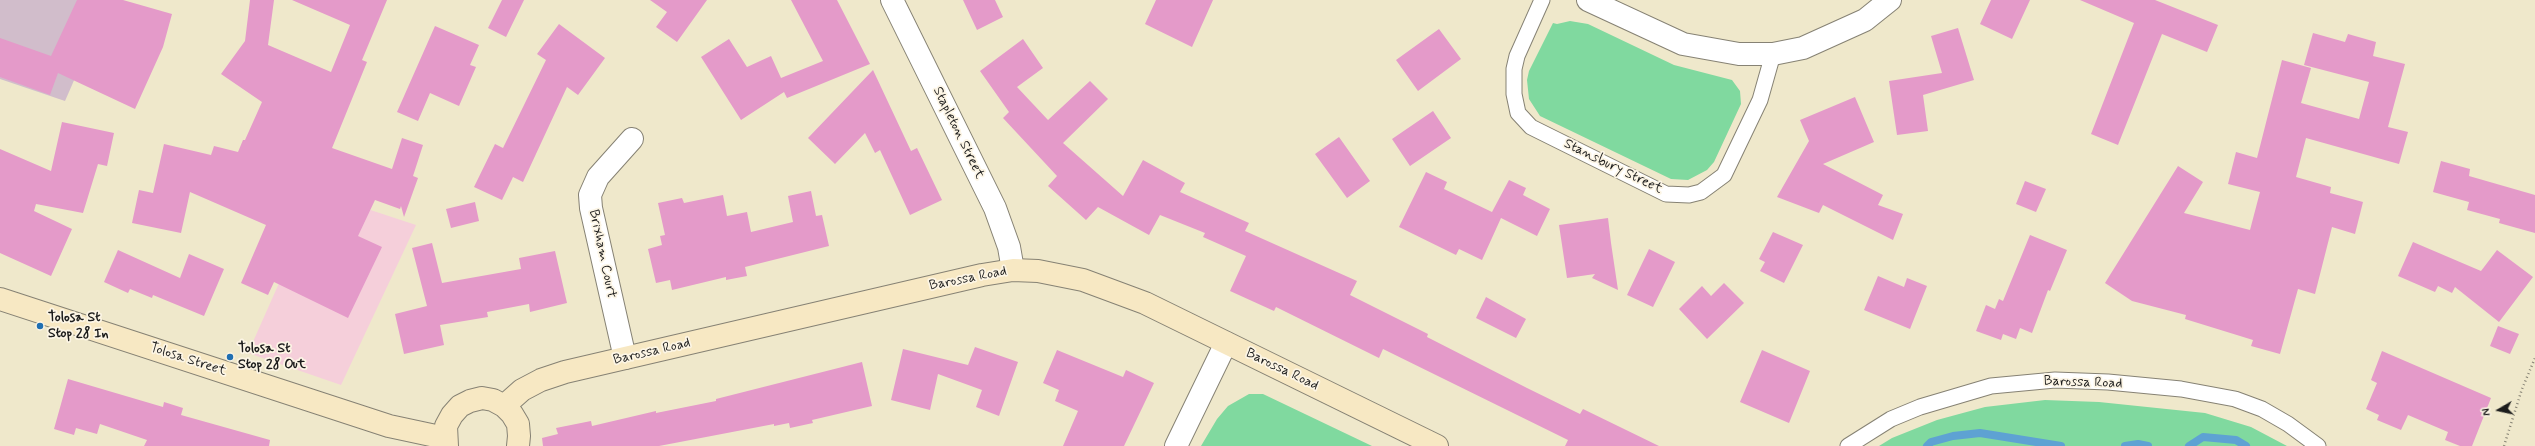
<!DOCTYPE html>
<html>
<head>
<meta charset="utf-8">
<style>
  body { margin:0 }
  #map { position:relative; width:2535px; height:446px; overflow:hidden; background:#efe8cb; font-family:Mynerve,sans-serif }
  canvas { display:block }
  .north { position:absolute; left:2479px; top:390px; width:40px; height:40px; -webkit-text-stroke:3px #fcf5e5; paint-order:stroke; rotate:261deg; font-size:11px; font-weight:700; line-height:16px; text-align:center; color:#1c1c1c }
  .north::after { content:''; display:block; margin:auto; width:14px; height:18px; background:#1c1c1c; clip-path:polygon(50% 0,100% 100%,50% 72%,0 100%) }
</style>
</head>
<body>
<div id="map">
<canvas width="2535" height="446"></canvas>
<div class="north">N</div>
</div>
<script>
const ctx = document.querySelector('canvas').getContext('2d');
ctx.lineJoin = 'round';
function paint(path, color) { ctx.fillStyle = color; ctx.fill(path, 'evenodd'); }
const shape = rows => new Path2D(rows.map(r => 'M' + r).join(''));
function strokePath(path, color, width, dash) { ctx.strokeStyle = color; ctx.lineWidth = width; ctx.lineCap = dash ? 'butt' : 'round'; ctx.setLineDash(dash || []); ctx.stroke(path); }
function drawText(font, color, halo, rows, align = 'center') {
  ctx.font = font + ' Mynerve,sans-serif'; ctx.lineWidth = 3.5; ctx.setLineDash([]); ctx.textBaseline = 'middle'; ctx.strokeStyle = halo; ctx.fillStyle = color; for (const [text, x, y, turn = 0] of rows) {
    ctx.save(); ctx.translate(x, y); ctx.rotate((+turn || 0) * Math.PI / 180); ctx.textAlign = isNaN(turn) ? turn : align; if (halo) ctx.strokeText(text, 0, 0); ctx.fillText(text, 0, 0); ctx.restore();
  }
}
paint(shape([
  [319,193,416,225,341,385,248,353]
]), '#f5cfda');
paint(shape([
  [0,0,109,0,65,101,0,79]
]), '#d1bdcb');
paint(shape([
  [1570,21,1588,24,1674,65,1732,80,1740,91,1741,104,1714,162,1707,170,1688,180,1671,179,1540,116,1529,99,1527,80,1529,71,1553,23,1557,24],
  [1249,394,1263,394,1372,446,1201,446,1217,419,1228,406],
  [2045,400,2099,402,2205,413,2251,427,2287,446,1879,446,1892,438,1937,420,1985,407]
]), '#80d99f');
strokePath(shape([
  [1927,446,1931,442,1953,436,1980,433,2061,446],
  [2125,446,2138,444,2148,446],
  [2189,446,2203,437,2236,440,2246,446]
]), '#5ea2d3', 8);
paint(shape([
  [77,0,123,0,172,14,163,47,135,109,58,73,50,95,0,77,0,38,51,56],
  [250,0,274,0,268,45,331,72,350,25,292,0,387,0,362,60,367,62,332,148,392,169,402,138,423,145,413,176,418,178,404,217,401,206,400,209,375,200,358,236,382,247,348,318,274,282,268,295,241,283,266,225,190,192,181,233,132,223,139,190,153,193,164,144,211,155,214,146,238,152,243,140,245,140,262,102,221,74,245,41],
  [502,0,524,0,506,37,488,28],
  [650,0,707,0,677,42,656,27,667,12],
  [791,0,837,0,870,64,787,98,784,92,741,120,701,57,729,39,747,67,771,56,781,78,823,61],
  [963,0,995,0,1003,17,977,30],
  [1156,0,1213,0,1192,47,1145,24],
  [1991,0,2030,0,2012,39,1980,24],
  [2080,0,2155,0,2218,25,2207,52,2162,34,2118,145,2091,134,2134,23],
  [559,24,605,58,578,95,567,87,523,182,513,177,502,200,474,187,495,144,503,148,546,60,537,54],
  [435,26,479,45,470,65,476,67,459,106,430,93,418,121,397,112],
  [1958,28,1974,80,1923,95,1928,131,1897,135,1889,81,1942,73,1931,36],
  [1439,29,1461,59,1418,91,1396,60],
  [2313,33,2345,42,2348,34,2376,42,2373,56,2405,64,2388,127,2408,132,2399,164,2306,138,2296,177,2331,187,2330,193,2363,202,2355,234,2332,227,2315,294,2298,289,2280,354,2251,346,2253,340,2185,319,2186,315,2132,301,2105,283,2178,166,2203,182,2184,213,2250,230,2260,192,2228,184,2236,152,2257,158,2282,60,2311,68,2301,103,2359,119,2369,82,2304,65],
  [1023,39,1043,68,1017,87,1048,120,1090,81,1108,99,1063,143,1123,196,1143,160,1185,183,1180,192,1249,223,1245,231,1357,281,1350,295,1428,334,1427,337,1527,388,1580,414,1583,409,1659,446,1565,446,1568,440,1383,349,1379,358,1276,307,1274,311,1230,291,1246,256,1203,237,1205,233,1160,215,1149,235,1098,207,1086,220,1048,186,1057,176,1003,118,1009,112,980,71],
  [873,70,911,151,917,148,942,200,910,215,880,150,875,153,865,133,835,164,808,138],
  [1855,97,1874,142,1823,164,1883,195,1878,205,1903,214,1893,240,1823,205,1819,213,1777,197,1809,141,1800,120],
  [1433,111,1451,138,1410,166,1392,139],
  [62,122,114,133,107,166,98,164,83,213,36,204,34,211,72,229,51,276,0,253,0,149,51,171],
  [1339,137,1370,181,1347,198,1315,154],
  [2441,161,2470,169,2469,176,2535,195,2535,233,2499,223,2500,219,2467,210,2469,202,2433,192],
  [1426,172,1447,182,1444,189,1492,212,1509,180,1526,188,1523,195,1550,209,1537,236,1501,218,1482,260,1459,249,1456,255,1399,227],
  [2025,181,2046,189,2036,212,2016,204],
  [811,191,816,216,822,215,829,246,745,267,747,276,726,280,726,277,672,290,670,280,656,283,648,249,662,245,660,236,665,235,658,203,682,198,684,203,723,195,727,216,747,212,751,232,793,222,788,196],
  [475,202,479,221,451,228,446,209],
  [1608,218,1611,243,1618,290,1592,278,1595,274,1567,278,1559,225],
  [1773,232,1803,245,1784,283,1760,271,1765,262,1759,259],
  [2030,235,2067,250,2050,291,2048,290,2032,333,2020,328,2016,339,2003,334,2001,340,1976,331,1986,305,1995,309,1999,299,2003,301],
  [2413,242,2481,271,2497,250,2533,277,2499,322,2455,287,2452,293,2438,286,2435,292,2398,276],
  [432,243,442,283,521,269,519,258,555,251,567,303,530,312,529,304,487,312,488,317,440,325,444,345,404,354,395,314,427,306,412,248],
  [1649,249,1675,262,1653,307,1627,295],
  [118,250,180,278,189,254,224,269,204,316,153,295,152,298,130,289,128,293,104,282],
  [1878,276,1904,287,1907,278,1927,286,1910,329,1864,310],
  [1724,283,1744,303,1707,339,1679,309,1702,286,1711,296],
  [1486,297,1526,319,1516,338,1476,318],
  [2498,326,2519,334,2510,354,2490,346],
  [975,347,1018,362,999,416,976,407,982,390,938,374,930,410,891,400,903,349,968,365],
  [1057,350,1123,377,1126,370,1154,383,1124,446,1063,446,1078,411,1055,401,1059,390,1043,383],
  [1762,350,1810,371,1789,423,1740,402],
  [2382,351,2491,398,2472,446,2460,446,2445,440,2448,432,2408,415,2401,430,2377,420,2379,415,2366,409,2377,383,2371,380],
  [862,362,872,406,812,420,813,423,790,428,789,423,774,426,774,424,659,446,543,446,542,438,558,434,556,428,591,421,592,426,656,411,656,413,716,401,716,399],
  [68,379,163,407,164,402,183,408,181,415,270,440,269,446,144,446,147,440,100,424,97,434,76,428,74,435,54,429]
]), '#e49ac9');
const lane = shape([
  [1542,0,1517,56,1514,69,1514,94,1518,113,1531,127,1666,194,1689,195,1701,192,1724,175,1760,100,1773,54],
  [1848,446,1891,419,1920,407,1991,386,2055,380,2108,382,2181,389,2235,399,2262,409,2288,424,2318,446]
]);
const street = shape([
  [892,0,995,208,1009,247,1013,270],
  [1588,0,1683,44,1739,54,1773,54,1803,48,1865,20,1890,0],
  [625,358,591,208,590,195,598,177,632,139],
  [1176,446,1226,343]
]);
const secondary = shape([
  [0,299,389,426,445,438],
  [504,406,522,390,541,380,565,372,982,275,1013,270,1038,271,1083,280,1145,303,1437,446],
  [447,446,446,426,452,415,460,406,470,401,482,398,493,400,504,406,512,414,518,424,519,436,518,446]
]);
strokePath(lane, '#868274', 17);
strokePath(street, '#868274', 24);
strokePath(secondary, '#868274', 24);
strokePath(shape([
  [2504,446,2522,389,2535,358]
]), '#868274', 2.5, [1, 3]);
strokePath(lane, '#fff', 15);
strokePath(street, '#fff', 22);
strokePath(secondary, '#f7e8c3', 22);
for (const [x, y, r, color] of [
  [40,326,4,"#1f6fb2"],
  [230,357,4,"#1f6fb2"]
]) { const dot = new Path2D(); dot.arc(x, y, r, 0, 2 * Math.PI); ctx.fillStyle = color; ctx.fill(dot); strokePath(dot, '#fcf5e5', 1.5); }
drawText('14px', '#1c1c1c', '#fcf5e5', [
  ["Stapleton Street",958,133,64],
  ["Stansbury Street",1613,167,26],
  ["Brixham Court",602,254,78],
  ["Barossa Road",968,279,-11],
  ["Barossa Road",652,352,-13],
  ["Tolosa Street",188,360,18],
  ["Barossa Road",1282,370,26],
  ["Barossa Road",2083,383,2]
]);
drawText('bold 14px', '#1c1c1c', '#fcf5e5', [
  ["Tolosa St",48,318],
  ["Stop 28 In",48,334],
  ["Tolosa St",238,349],
  ["Stop 28 Out",238,365]
], 'left');
</script>
</body>
</html>
